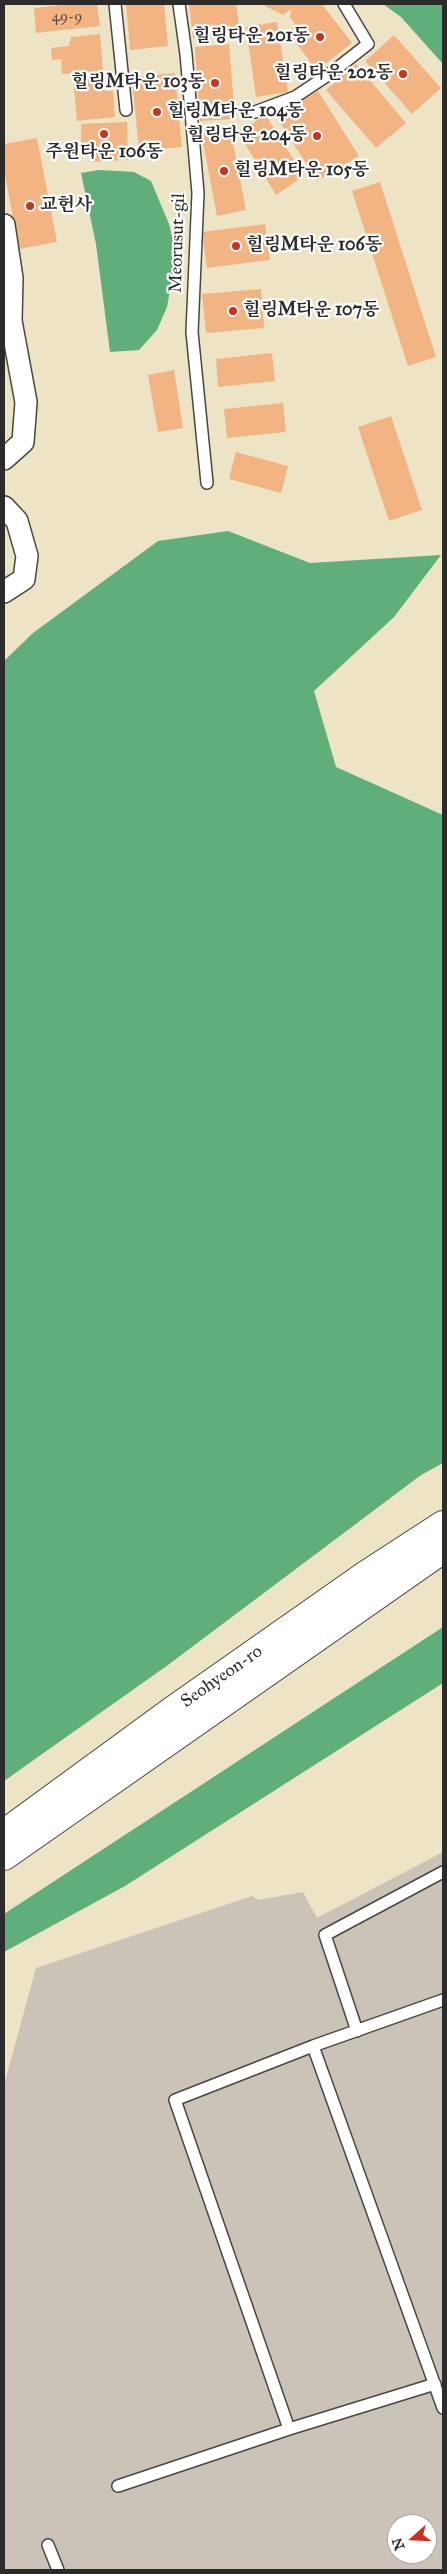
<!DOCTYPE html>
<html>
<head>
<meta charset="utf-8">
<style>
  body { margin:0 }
  #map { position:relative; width:447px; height:2574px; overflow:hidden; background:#ece4c5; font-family:"IM FELL Great Primer",serif }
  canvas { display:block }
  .frame { position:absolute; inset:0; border:5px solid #2b2b2b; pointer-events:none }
  .north { position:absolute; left:387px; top:2514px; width:50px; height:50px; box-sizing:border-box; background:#fff; border:1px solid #aaa; border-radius:50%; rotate:250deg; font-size:14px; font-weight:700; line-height:20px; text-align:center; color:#2b2b2b }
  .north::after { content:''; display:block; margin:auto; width:18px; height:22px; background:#c8321e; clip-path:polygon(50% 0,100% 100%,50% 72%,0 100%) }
</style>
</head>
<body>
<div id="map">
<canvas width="447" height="2574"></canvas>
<div class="frame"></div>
<div class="north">N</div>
</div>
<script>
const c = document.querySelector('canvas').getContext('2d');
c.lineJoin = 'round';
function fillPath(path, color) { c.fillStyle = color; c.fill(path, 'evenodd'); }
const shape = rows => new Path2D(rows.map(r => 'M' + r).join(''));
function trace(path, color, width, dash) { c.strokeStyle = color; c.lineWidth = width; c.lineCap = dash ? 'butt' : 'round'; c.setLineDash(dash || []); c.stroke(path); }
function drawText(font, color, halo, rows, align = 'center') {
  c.font = font + ' "IM FELL Great Primer","Noto Serif KR",serif'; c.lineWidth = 4.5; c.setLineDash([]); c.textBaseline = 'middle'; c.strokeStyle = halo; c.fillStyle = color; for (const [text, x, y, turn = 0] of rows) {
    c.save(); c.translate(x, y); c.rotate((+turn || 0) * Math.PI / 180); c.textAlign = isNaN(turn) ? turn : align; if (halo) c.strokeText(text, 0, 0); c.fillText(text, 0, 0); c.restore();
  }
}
const industrial = shape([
  [443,1852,443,2570,4,2570,4,2085,36,1968,252,1896,258,1900,303,1892,317,1918],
  [397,2524,427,2524,427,2554,397,2554]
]);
const forest = shape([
  [383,4,443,4,443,64,401,17],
  [99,170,134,172,151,181,169,224,176,254,167,307,157,330,139,350,110,352,96,244,81,173],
  [228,531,310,563,441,555,394,617,314,691,336,767,443,815,443,1463,421,1475,168,1665,4,1781,4,661,33,633,158,541],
  [443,1627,443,1683,125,1886,4,1952,4,1914]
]);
const building = shape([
  [72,4,97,4,100,26,36,33,34,8],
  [126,4,164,4,168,46,130,50],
  [189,4,236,4,240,31,193,38],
  [266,4,322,4,352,43,310,76,304,68,311,63,288,32,296,25,290,18,291,9,283,15,265,6],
  [277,22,288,92,256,97,246,27],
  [100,34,103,71,62,74,61,59,52,60,51,48,69,46,71,37],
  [394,35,441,88,412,114,365,61],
  [229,44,235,119,200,121,195,47],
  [356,64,406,123,376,148,326,90],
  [175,73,182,147,139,151,132,77],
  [103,76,105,91,113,91,115,117,77,121,73,79],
  [318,91,359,156,317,181,276,116],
  [265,114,304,176,276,195,239,134],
  [127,122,128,160,91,162,90,144,81,144,81,124],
  [230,127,246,210,217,216,201,132],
  [37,138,57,242,19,249,4,170,4,144],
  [380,182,436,357,408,366,352,191],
  [265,224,270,260,207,268,202,232],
  [261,289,264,328,206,333,202,294],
  [272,353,275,381,218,387,216,359],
  [174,370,183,428,158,432,148,375],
  [283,403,286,432,227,438,224,409],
  [391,416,422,510,389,521,358,427],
  [236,452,288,466,281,493,229,479]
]);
const lane = shape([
  [115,4,126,110],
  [179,4,186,54,198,193,192,332,207,483],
  [255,112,295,97,331,73,368,44,344,4],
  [443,2000,313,2046,443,2408],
  [357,2031,325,1935,443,1872],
  [289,2429,175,2100,313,2046],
  [118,2486,289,2429,435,2384],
  [48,2545,58,2570]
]);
const street = shape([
  [4,225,12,278,11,321,26,402,23,442,4,459],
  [4,507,17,521,27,556,24,579,4,592]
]);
const primary = shape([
  [4,1834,172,1711,366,1575,443,1525],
  [4,1856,443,1549]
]);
const markers = [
  [320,37,5,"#c8321e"],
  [403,74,5,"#c8321e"],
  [215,83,5,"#c8321e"],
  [157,112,5,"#c8321e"],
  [104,134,5,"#c8321e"],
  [317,136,5,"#c8321e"],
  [224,171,5,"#c8321e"],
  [30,206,5,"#c8321e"],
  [236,246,5,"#c8321e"],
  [233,311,5,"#c8321e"]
];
const numberNames = [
  ["49-9",67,17]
];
const poiNames = [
  ["힐링타운 201동",310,37,"right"],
  ["힐링타운 202동",393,74,"right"],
  ["힐링M타운 103동",205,83,"right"],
  ["힐링M타운 104동",167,112],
  ["힐링타운 204동",307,136,"right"],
  ["주원타운 106동",104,153,"center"],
  ["힐링M타운 105동",234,171],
  ["교헌사",40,206],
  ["힐링M타운 106동",246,246],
  ["힐링M타운 107동",243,311]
];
const streetNames = [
  ["Meorusut-gil",178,243,-88],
  ["Seohyeon-ro",222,1677,-35]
];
fillPath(industrial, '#cbc3b8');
fillPath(forest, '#60ae79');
fillPath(building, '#f2b483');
trace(lane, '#484742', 14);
trace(street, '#484742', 24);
trace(primary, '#484742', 30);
trace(lane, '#fff', 11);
trace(street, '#fff', 21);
trace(primary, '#fff', 28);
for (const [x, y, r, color] of markers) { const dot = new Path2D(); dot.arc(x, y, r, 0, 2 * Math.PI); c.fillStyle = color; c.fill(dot); trace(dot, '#fff', 2); }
drawText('15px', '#5d4d41', null, numberNames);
drawText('bold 18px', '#2b2b2b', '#fff', poiNames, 'left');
drawText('18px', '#2b2b2b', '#fff', streetNames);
</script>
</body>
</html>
